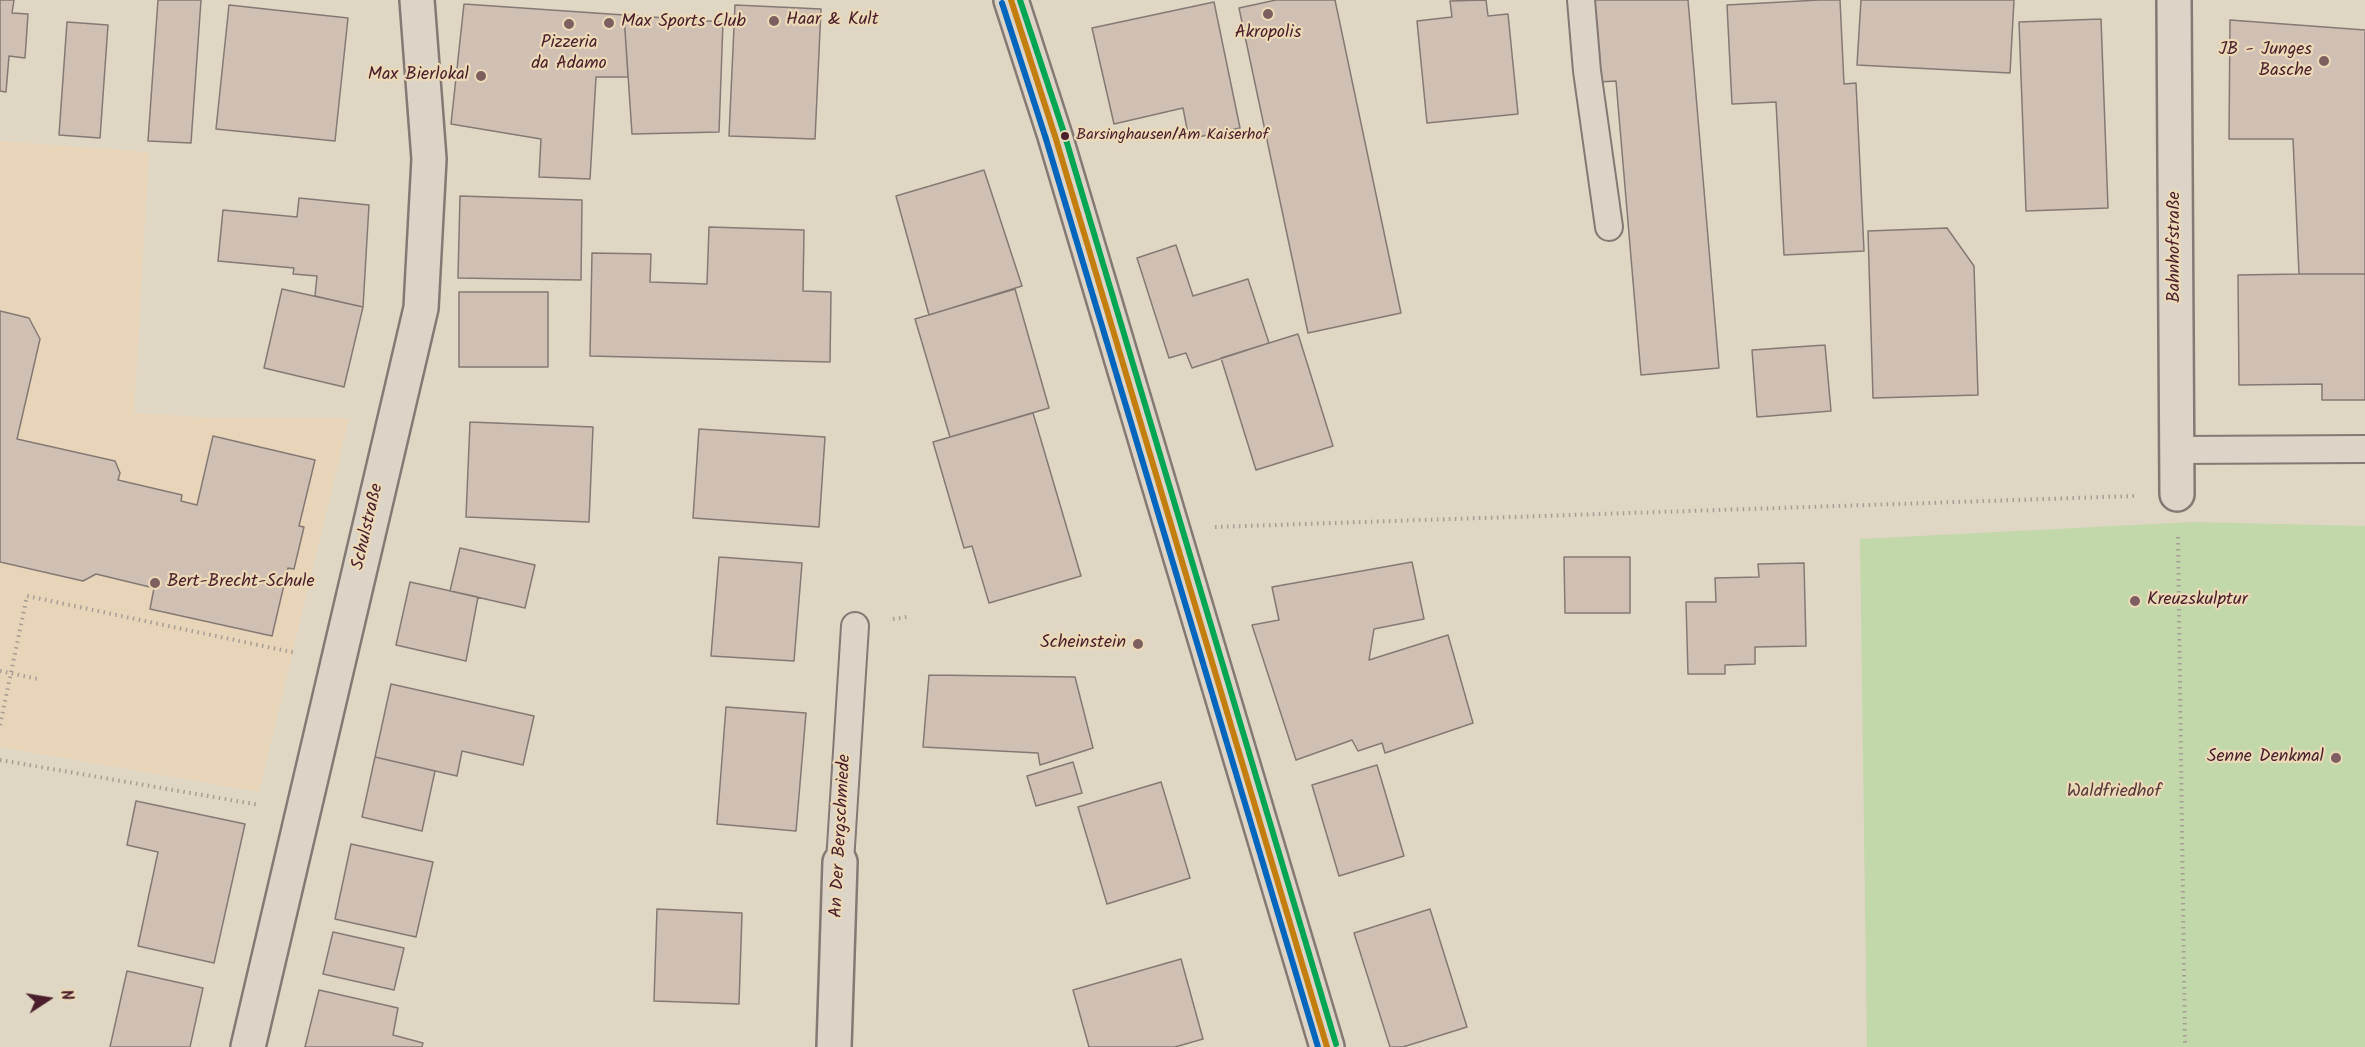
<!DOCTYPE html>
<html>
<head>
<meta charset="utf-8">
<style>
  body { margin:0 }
  #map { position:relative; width:2365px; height:1047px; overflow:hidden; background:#dfd6c3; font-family:Kalam,sans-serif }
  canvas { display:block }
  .north { position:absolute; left:18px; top:969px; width:60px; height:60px; -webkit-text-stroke:4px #ebd9b7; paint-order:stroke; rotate:78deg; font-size:16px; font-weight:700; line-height:24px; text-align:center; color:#4a1f2b }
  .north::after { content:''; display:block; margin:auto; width:21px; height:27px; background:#4a1f2b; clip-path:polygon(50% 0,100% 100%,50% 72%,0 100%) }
</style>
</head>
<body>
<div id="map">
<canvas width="2365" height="1047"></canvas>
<div class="north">N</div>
</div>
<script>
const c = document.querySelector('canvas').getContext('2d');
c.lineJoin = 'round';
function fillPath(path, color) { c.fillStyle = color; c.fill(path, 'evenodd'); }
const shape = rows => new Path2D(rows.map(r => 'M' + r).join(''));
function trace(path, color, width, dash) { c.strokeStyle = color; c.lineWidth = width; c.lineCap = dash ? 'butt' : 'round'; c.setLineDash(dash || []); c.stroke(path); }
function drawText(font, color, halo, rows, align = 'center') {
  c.font = font + ' Kalam,sans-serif'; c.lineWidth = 4.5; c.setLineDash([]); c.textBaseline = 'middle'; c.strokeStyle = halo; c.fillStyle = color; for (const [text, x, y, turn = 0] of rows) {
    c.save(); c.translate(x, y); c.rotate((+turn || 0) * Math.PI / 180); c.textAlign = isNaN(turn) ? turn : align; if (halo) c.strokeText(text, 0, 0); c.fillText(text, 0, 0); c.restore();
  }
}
const built = shape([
  [0,141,149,152,134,413,218,418,349,418,259,792,0,747]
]);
const green = shape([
  [2193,522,2365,526,2365,1047,1867,1047,1860,539]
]);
const building = shape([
  [0,0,14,0,12,13,28,14,25,58,9,56,6,92,0,91,0,0],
  [158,0,201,0,191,143,148,141,158,0],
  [1276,0,1335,0,1401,313,1308,333,1239,8,1276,0],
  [1486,0,1488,16,1508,14,1518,114,1427,123,1417,21,1452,17,1450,1,1486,0],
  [1590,0,1688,0,1719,368,1641,375,1616,81,1598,82,1590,0],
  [1819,0,1840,0,1844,84,1856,83,1864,251,1784,255,1776,102,1732,104,1727,5,1819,0],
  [1861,0,2014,0,2010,73,1857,65,1861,0],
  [1214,2,1240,128,1189,139,1183,108,1114,124,1092,28,1214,2],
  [464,4,624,15,628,77,596,77,590,179,539,177,541,139,451,124,464,4],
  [229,5,348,18,335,141,216,129,229,5],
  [735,5,821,9,815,139,729,136,735,5],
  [624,15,723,22,719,132,632,134,624,15],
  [2101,19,2108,208,2026,211,2019,22,2101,19],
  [2230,20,2365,30,2365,274,2299,274,2293,139,2229,139,2230,20],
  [67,22,108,25,100,138,59,135,67,22],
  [984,170,1022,286,929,315,896,196,984,170],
  [460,196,582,200,581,280,458,278,460,196],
  [299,198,369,205,363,307,315,296,317,276,293,274,294,268,218,261,223,210,297,217,299,198],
  [709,227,804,230,803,291,831,292,830,362,590,356,592,253,651,254,650,282,707,284,709,227],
  [1947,228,1974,266,1978,395,1873,398,1868,231,1947,228],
  [1176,245,1193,296,1248,279,1269,343,1192,368,1186,353,1169,358,1137,258,1176,245],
  [2299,274,2365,274,2365,400,2322,400,2322,384,2239,385,2238,275,2299,274],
  [282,289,363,307,344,387,264,368,282,289],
  [1015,289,1049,408,950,437,915,319,1015,289],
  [459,292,548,292,548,367,459,367,459,292],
  [0,311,29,318,40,339,17,439,115,461,120,473,118,480,182,495,181,501,197,505,213,436,315,460,299,526,304,527,294,569,288,568,272,636,150,609,154,588,96,574,83,581,0,562,0,311],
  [1298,334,1333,446,1256,470,1221,358,1298,334],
  [1825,345,1831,411,1757,417,1752,350,1825,345],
  [1033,413,1081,576,989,603,972,546,964,548,933,442,1033,413],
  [470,422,593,427,589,522,466,517,470,422],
  [699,429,825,437,819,527,693,518,699,429],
  [460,548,535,565,525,608,450,591,460,548],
  [719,557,802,563,794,661,711,656,719,557],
  [1564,557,1630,557,1630,613,1565,613,1564,557],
  [1412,562,1424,619,1374,629,1369,660,1448,635,1473,723,1385,753,1382,743,1358,751,1352,740,1296,760,1252,625,1279,620,1272,587,1412,562],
  [1804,563,1806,646,1755,647,1755,664,1725,665,1725,674,1688,674,1686,602,1716,602,1715,578,1759,577,1758,564,1804,563],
  [410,582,478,597,466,661,396,645,410,582],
  [929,675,1075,677,1093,748,1040,765,1038,753,923,747,929,675],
  [391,684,534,716,523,765,462,751,457,776,375,757,391,684],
  [726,707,806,713,796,831,717,824,726,707],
  [375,757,435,771,422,831,362,817,375,757],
  [1073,762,1082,793,1036,806,1027,776,1073,762],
  [1377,765,1404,856,1339,876,1312,785,1377,765],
  [1161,782,1190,878,1107,904,1078,807,1161,782],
  [136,801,245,824,214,963,138,946,158,852,127,845,136,801],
  [351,844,433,862,416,937,335,919,351,844],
  [657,909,742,913,739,1004,654,1001,657,909],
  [1430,909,1467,1027,1403,1047,1390,1047,1354,933,1430,909],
  [333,932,404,948,394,990,323,974,333,932],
  [1181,959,1203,1039,1175,1047,1089,1047,1073,990,1181,959],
  [127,971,203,988,190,1047,110,1047,127,971],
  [319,990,398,1008,393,1035,423,1043,422,1047,305,1047,319,990]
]);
const path = shape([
  [1215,527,2134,496],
  [2178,537,2185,1047],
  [893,619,907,617],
  [0,671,38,679],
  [0,725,27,596,296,653],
  [0,760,260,805]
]);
const lane = shape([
  [1581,0,1587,71,1609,227],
  [2177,450,2365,449],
  [840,862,855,626]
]);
const street = shape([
  [1011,0,1055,136,1327,1047],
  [2174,0,2177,494],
  [248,1047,421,308,429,159,417,0],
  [834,1047,840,862]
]);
const bus1 = shape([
  [1011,0,1055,136,1327,1047]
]);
const bus2 = shape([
  [1002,3,1046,139,1318,1047]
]);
const bus3 = shape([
  [1020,0,1064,133,1336,1044]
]);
const markers = [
  [1268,14,6,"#7e5f60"],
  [774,21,6,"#7e5f60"],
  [609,23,6,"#7e5f60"],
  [569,24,6,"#7e5f60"],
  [2324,61,6,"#7e5f60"],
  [481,76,6,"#7e5f60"],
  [1065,136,5,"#4a1f2b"],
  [155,583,6,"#7e5f60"],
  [2135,601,6,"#7e5f60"],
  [1138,644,6,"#7e5f60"],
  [2336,758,6,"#7e5f60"]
];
const busNames = [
  ["Barsinghausen/Am Kaiserhof",1076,136]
];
const poiNames = [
  ["Haar & Kult",786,21],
  ["Max Sports Club",621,23],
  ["Akropolis",1268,34,"center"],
  ["Pizzeria",569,44,"center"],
  ["da Adamo",569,65,"center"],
  ["JB - Junges",2312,51,"right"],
  ["Basche",2312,72,"right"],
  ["Max Bierlokal",469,76,"right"],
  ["Bert-Brecht-Schule",167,583],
  ["Kreuzskulptur",2147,601],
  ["Scheinstein",1126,644,"right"],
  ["Senne Denkmal",2324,758,"right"]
];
const streetNames = [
  ["Bahnhofstraße",2176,247,-90],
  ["Schulstraße",369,527,-77],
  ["An Der Bergschmiede",842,836,-87]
];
const parkNames = [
  ["Waldfriedhof",2114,793]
];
fillPath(built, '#e7d4b9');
fillPath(green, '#c2d8ab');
fillPath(building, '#d0c0b4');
trace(building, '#857973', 1.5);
trace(lane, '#857973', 30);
trace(street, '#857973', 38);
trace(path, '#a79d95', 4, [1.5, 4.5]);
trace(lane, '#dbd4c7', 26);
trace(street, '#dbd4c7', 33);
trace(bus1, '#c37e0d', 6);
trace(bus2, '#0065bd', 6);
trace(bus3, '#00a651', 6);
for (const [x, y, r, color] of markers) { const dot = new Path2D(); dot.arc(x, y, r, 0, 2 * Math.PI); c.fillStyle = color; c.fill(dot); trace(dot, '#ebd9b7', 2); }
drawText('16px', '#4a1f2b', '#ebd9b7', busNames, 'left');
drawText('18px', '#4a1f2b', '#ebd9b7', poiNames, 'left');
drawText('18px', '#4a1f2b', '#ebd9b7', streetNames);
drawText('18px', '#593b3b', '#ebd9b7', parkNames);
</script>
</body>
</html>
